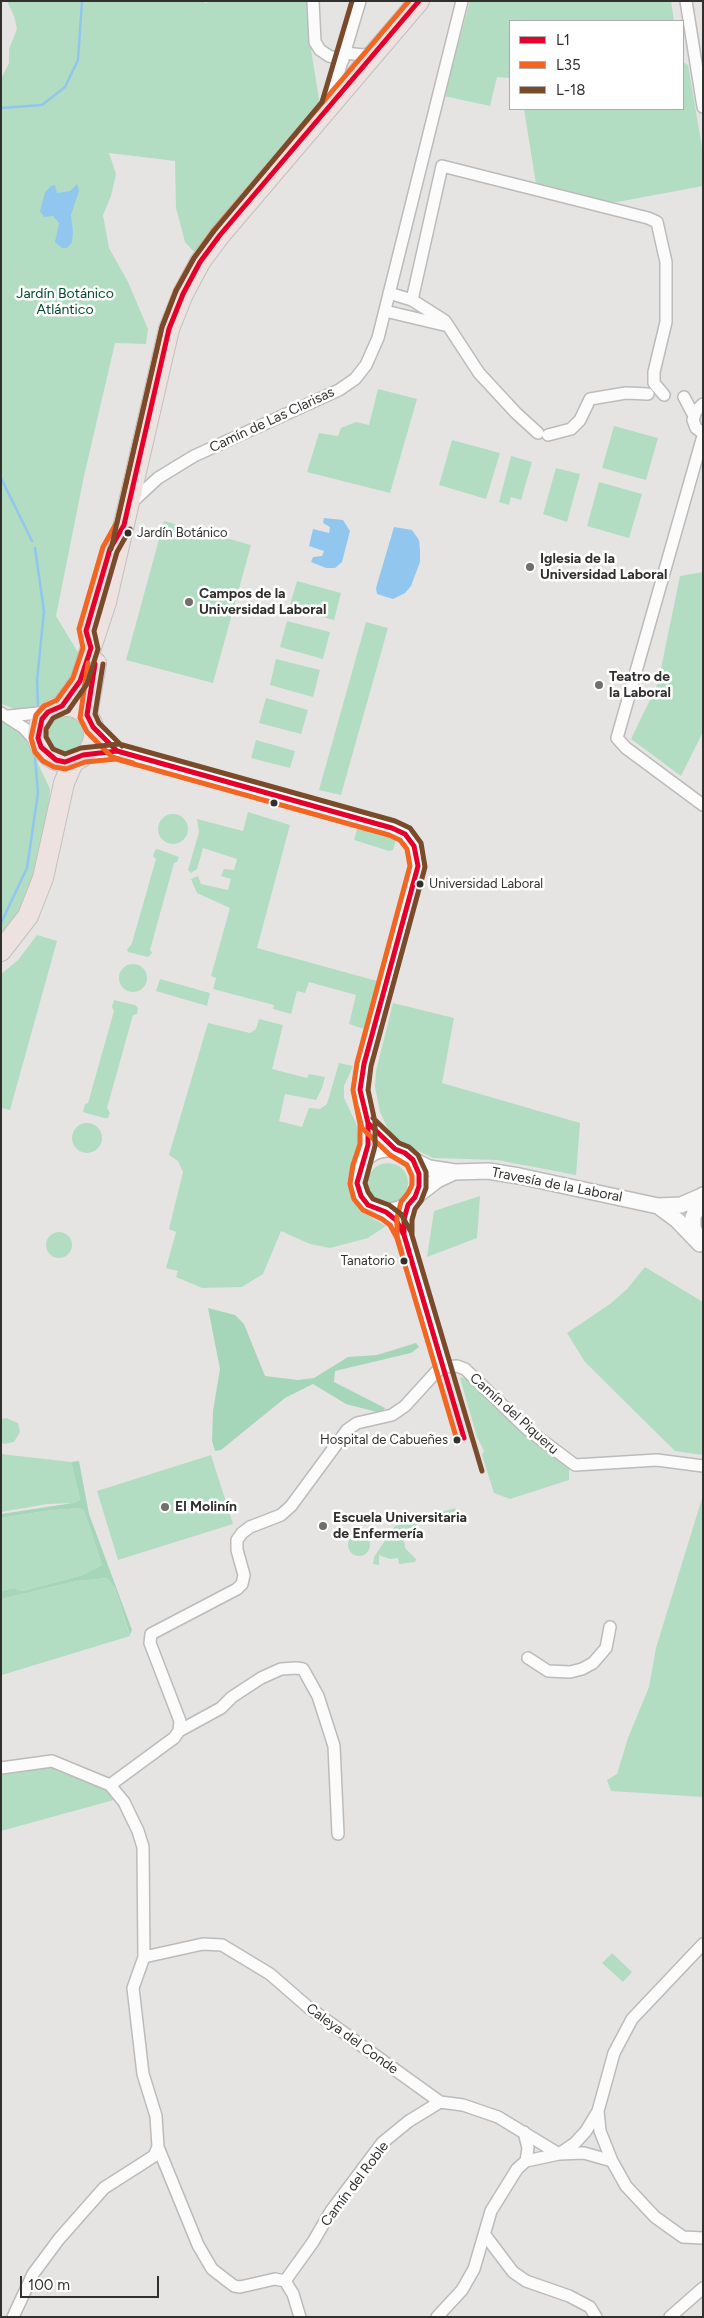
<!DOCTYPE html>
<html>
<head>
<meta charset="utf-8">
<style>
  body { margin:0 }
  #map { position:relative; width:704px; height:2318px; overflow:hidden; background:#e6e4e2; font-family:Figtree,sans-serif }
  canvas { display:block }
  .frame { position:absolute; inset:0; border:2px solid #31302f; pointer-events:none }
  .legend { position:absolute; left:509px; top:20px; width:175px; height:90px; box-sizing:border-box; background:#fff; border:1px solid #adacac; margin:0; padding:6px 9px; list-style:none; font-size:15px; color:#31302f }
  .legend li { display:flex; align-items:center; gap:10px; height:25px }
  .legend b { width:25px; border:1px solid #adacac }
  .scale { position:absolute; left:20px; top:2276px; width:139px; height:22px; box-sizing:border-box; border:2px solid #31302f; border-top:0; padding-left:6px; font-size:15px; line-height:18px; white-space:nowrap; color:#31302f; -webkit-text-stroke:4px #fff; paint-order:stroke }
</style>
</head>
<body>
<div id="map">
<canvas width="704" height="2318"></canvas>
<div class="frame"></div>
<ul class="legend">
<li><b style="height:6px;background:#e4002b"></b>L1</li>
<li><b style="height:6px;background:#f26522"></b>L35</li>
<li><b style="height:6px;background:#7a4b2a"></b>L-18</li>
</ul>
<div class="scale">100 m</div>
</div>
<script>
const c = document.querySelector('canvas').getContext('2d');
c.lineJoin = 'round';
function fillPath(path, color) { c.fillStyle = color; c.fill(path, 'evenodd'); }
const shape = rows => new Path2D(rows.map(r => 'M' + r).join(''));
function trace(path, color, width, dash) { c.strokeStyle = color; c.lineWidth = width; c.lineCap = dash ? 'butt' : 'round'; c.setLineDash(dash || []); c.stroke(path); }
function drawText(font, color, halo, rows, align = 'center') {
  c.font = font + ' Figtree,sans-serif'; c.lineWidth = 5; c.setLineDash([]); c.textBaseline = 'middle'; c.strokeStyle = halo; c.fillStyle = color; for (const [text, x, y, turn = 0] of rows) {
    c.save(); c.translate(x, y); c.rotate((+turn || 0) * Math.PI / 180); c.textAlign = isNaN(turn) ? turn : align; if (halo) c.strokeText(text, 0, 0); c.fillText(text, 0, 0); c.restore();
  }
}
const green = shape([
  [7,1,201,1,206,3,209,1,309,1,308,31,320,105,196,254,185,242,176,208,175,161,109,153,116,174,111,196,103,215,109,248,128,282,148,329,146,344,115,343,84,476,56,616,79,654,76,666,64,691,53,700,21,711,1,704,1,79,9,63,9,49,17,29,14,16],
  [470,1,671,1,674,21,510,21,510,78,497,77,490,106,444,96],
  [683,62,688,65,703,153,703,186,612,203,536,184,524,109,683,109],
  [378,389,417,399,390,493,307,472,319,433,338,436,341,428,356,422,369,425],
  [614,426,658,438,646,480,602,468],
  [452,440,500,453,486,499,439,485],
  [511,456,532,462,521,500,511,497,509,505,499,502],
  [556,468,580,474,567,522,543,514],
  [599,482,642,494,629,538,587,526],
  [164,521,251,545,213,683,126,660],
  [703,572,703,732,681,776,631,739,658,683,680,576],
  [297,581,341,593,334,620,289,608],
  [287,621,330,632,323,659,280,647],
  [366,622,388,628,341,795,319,790],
  [276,659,320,670,313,697,270,685],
  [266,698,308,710,301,734,259,723],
  '38 733a27 27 0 1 1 54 0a27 27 0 1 1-54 0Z',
  [1,721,15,728,27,740,50,789,48,819,41,859,24,904,1,940],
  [256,740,295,751,290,768,251,758],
  [248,812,290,825,257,948,377,981,364,1029,349,1024,356,995,309,982,305,993,297,991,291,1014,273,1009,274,1005,213,989,216,978,211,976,230,908,197,893,191,879,198,876,201,884,228,890,231,879,221,876,224,869,234,870,237,859,203,848,197,869,191,873,188,870,199,832,197,819,243,831],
  '158 829a15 15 0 1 1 30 0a15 15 0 1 1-30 0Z',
  [360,828,393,838,396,840,393,850,389,851,354,840,357,829],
  [157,849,179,857,177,862,174,863,150,950,152,953,148,957,128,952,127,950,132,943,156,859,153,856,155,850],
  [37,935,57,941,10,1110,1,1108,1,974,18,960],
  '119 978a14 14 0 1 1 28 0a14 14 0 1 1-28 0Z',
  [160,979,210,993,207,1006,156,991],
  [114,1000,135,1005,138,1008,137,1014,133,1015,107,1108,110,1113,108,1118,104,1118,83,1112,85,1104,88,1103,114,1011,112,1007],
  [393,1003,454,1018,442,1083,580,1123,576,1175,497,1160,433,1158,404,1144,394,1137,387,1127,380,1112,375,1087,376,1071],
  [259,1019,283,1025,272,1069,307,1078,309,1074,325,1077,322,1088,316,1100,285,1094,279,1121,302,1127,309,1108,320,1109,327,1104,339,1063,353,1066,344,1086,344,1098,356,1123,360,1143,348,1177,351,1197,362,1212,386,1226,368,1238,330,1248,310,1244,281,1231,263,1274,242,1287,202,1288,176,1277,178,1271,166,1268,176,1232,169,1229,183,1172,178,1161,169,1155,208,1023,250,1033,256,1029],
  '72 1138a15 15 0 1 1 30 0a15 15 0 1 1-30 0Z',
  '368 1183a20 20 0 1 1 40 0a20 20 0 1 1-40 0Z',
  [480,1196,477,1238,427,1257,434,1211],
  '46 1245a13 13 0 1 1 26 0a13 13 0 1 1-26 0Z',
  [645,1267,703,1302,703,1455,675,1451,585,1362,567,1333,610,1304,627,1289],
  [465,1377,569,1468,569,1480,510,1499,494,1493,482,1455,484,1451,477,1437,460,1378],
  [6,1418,18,1423,20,1432,14,1442,5,1444,1,1443,1,1419],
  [1,1454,71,1462,80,1500,73,1503,47,1504,1,1512],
  [211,1455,233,1524,118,1560,97,1491],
  [703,1495,703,1797,611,1791,607,1780,617,1774,628,1738,649,1687,656,1648],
  [79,1508,84,1510,102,1565,83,1575,22,1591,14,1588,1,1591,1,1518,45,1511],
  [455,1508,457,1512,413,1526,407,1531,404,1539,405,1548,416,1559,415,1562,399,1564,398,1558,390,1559,379,1555,379,1565,373,1564,374,1557,395,1526],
  '348 1545a11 11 0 1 1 22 0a11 11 0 1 1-22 0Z',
  [107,1578,115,1588,130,1636,2,1675,1,1599,77,1581],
  [66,1765,121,1798,1,1831,1,1768],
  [612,1953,632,1972,623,1982,602,1963]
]);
const forest = shape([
  [208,1308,235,1315,244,1324,265,1376,298,1380,314,1378,348,1357,377,1355,416,1343,419,1347,411,1353,335,1371,334,1382,385,1408,381,1413,346,1404,313,1384,285,1398,221,1450,215,1451,212,1441,213,1411,220,1369],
  [79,1461,89,1514,132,1630,130,1635,115,1588,107,1578,77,1581,1,1599,1,1591,14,1588,22,1591,83,1575,102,1565,84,1510,79,1508,45,1511,1,1518,1,1514,73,1503,80,1500,71,1462]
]);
const water = shape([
  [77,184,79,191,71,215,73,232,72,242,67,248,62,248,55,242,59,223,53,216,44,217,40,211,45,192,51,186,55,185,57,193,70,191],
  [324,518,343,520,350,531,342,562,335,568,326,568,311,562,313,557,322,556,324,551,309,546,313,529,329,533,330,527,323,523],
  [394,527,412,530,419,540,420,550,420,562,411,586,405,593,393,599,377,594,376,588]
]);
const stream = shape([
  [1,108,42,105,65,87,78,60,82,1],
  [1,478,32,541],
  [35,548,44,611,37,681,38,706],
  [1,923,27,868,38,793,34,746]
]);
const street = shape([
  [313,1,315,42,320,50,329,56,343,60],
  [686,1,703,107],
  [345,53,363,55,375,53],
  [331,98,360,1],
  [389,293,412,300,445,321,479,373,516,413,538,433],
  [412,300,442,166,648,218,657,222,666,262,666,322,654,372,654,383,664,395],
  [385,311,444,325],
  [684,397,694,416],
  [703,404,696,411,693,420,696,428,703,433],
  [548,435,571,429,580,420,590,399,626,393,648,394],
  [703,436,617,738,626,748,703,805],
  [130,504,158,478,194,456,339,390,355,379,366,365,378,338,462,1],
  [1,713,24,728,41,747],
  [9,716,48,712],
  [386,1212,396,1220,404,1235,443,1367],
  [404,1234,404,1219,408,1205],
  [528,1658,548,1671,570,1672,582,1669,593,1663,606,1648,610,1627],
  [179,1731,221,1708,232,1697,261,1678,281,1669,296,1668,303,1669,318,1696,334,1746,338,1834],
  [1,1768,52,1761,110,1785],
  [110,1785,174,1738,179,1731,180,1721,150,1643,151,1634,237,1589,242,1584,244,1575,237,1550,237,1540,242,1533,250,1527,281,1515,291,1506,347,1430,357,1423,392,1415,405,1406,436,1372,443,1367,457,1366,465,1369,527,1429,575,1465,657,1460,703,1466],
  [144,1957,203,1944,222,1945,270,1974,308,2007,440,2102,463,2105,498,2117,559,2154],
  [598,2111,600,2131,612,2161,626,2186,655,2217,683,2237,703,2238],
  [524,2132,528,2148,526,2161],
  [158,2147,198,2245,212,2269,234,2286,240,2287,275,2279,285,2281],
  [559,2154,575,2143,586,2131,598,2111,614,2053,632,2019,703,1944],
  [485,2235,513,2272,526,2281,569,2296,590,2307,596,2317],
  [285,2281,313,2242,331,2211,382,2143,409,2121,440,2102],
  [285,2281,293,2294,300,2317],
  [13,2317,33,2274,59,2239,104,2188,154,2156,158,2147,156,2116,143,2074,133,1988,144,1957,143,1847,138,1831,124,1802,110,1785],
  [437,2317,462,2290,474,2269,491,2211,517,2169,526,2161,559,2154,584,2153,612,2161],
  [670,2317,703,2288]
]);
const secondary = shape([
  [93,727,117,751],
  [83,755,117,751,392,828,409,838,414,846,418,866,364,1064,360,1090,368,1123,368,1145,360,1167],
  [368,1123,395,1149],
  '357 1180a31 31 0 1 1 62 0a31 31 0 1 1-62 0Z',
  [413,1160,429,1168,455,1172,488,1171,519,1176,658,1206,681,1205,702,1196],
  [415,1197,437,1180,454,1172],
  [658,1206,677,1220,700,1244],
  [698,1240,693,1227,693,1217,703,1195]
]);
const highway = shape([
  [62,706,80,681,106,602,169,329,183,294,200,262,220,235,419,1],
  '38 734a28 28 0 1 1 56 0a28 28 0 1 1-56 0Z',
  [87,715,96,663],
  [1,951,28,916,43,878,64,783,74,760]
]);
const bus1 = shape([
  [419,1,220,235,200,262,183,294,169,329,124,525,110,549,86,631,91,648,80,681,62,706,48,712,42,719,38,738,41,747,56,760,65,762,83,755,117,751,392,828,405,834,414,846,418,866,364,1064,360,1090,368,1123,368,1145,357,1183,361,1196,368,1205,386,1212,396,1220,404,1235,464,1438],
  [95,664,87,715,93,727,117,751,135,756],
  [364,1106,368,1123,395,1149,405,1153,413,1160,419,1174,419,1186,415,1197,408,1205,404,1219,404,1235,409,1251]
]);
const bus2 = shape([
  [409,1,214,230,194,258,176,290,162,327,117,522,103,547,79,629,83,648,73,678,57,700,44,706,36,715,31,738,35,752,43,761,54,767,66,769,85,762,116,759,389,835,400,840,407,849,410,866,357,1063,353,1090,360,1124,360,1144,353,1165,350,1184,354,1199,363,1210,382,1219,390,1225,397,1238,457,1440],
  [88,663,80,718,87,732,112,757,133,763],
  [357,1108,362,1128,390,1155,407,1165,412,1176,412,1185,408,1193,401,1202,397,1218,397,1236,402,1253]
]);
const bus3 = shape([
  [130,529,117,552,94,631,98,649,87,684,68,711,53,718,46,729,46,737,53,749,65,754,81,748,119,744,395,821,410,828,421,843,425,867,371,1066,368,1090,375,1122,375,1146,365,1183,368,1192,373,1199,389,1205,401,1214,411,1232,482,1471],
  [111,549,162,327,176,291,194,258,214,231,322,102,352,1],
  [103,664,95,714,99,723,122,746],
  [373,1118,399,1143,409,1147,418,1155,426,1172,426,1188,421,1201,415,1209,412,1220,412,1235]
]);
const markers = [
  [128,533,4.5,"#31302f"],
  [530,567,5,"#706f6e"],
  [189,602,5,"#706f6e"],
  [599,685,5,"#706f6e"],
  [274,803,4.5,"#31302f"],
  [420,884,4.5,"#31302f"],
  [404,1261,4.5,"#31302f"],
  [457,1440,4.5,"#31302f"],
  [165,1507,5,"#706f6e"],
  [323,1526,5,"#706f6e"]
];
const busNames = [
  ["Jardín Botánico",137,533],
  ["Universidad Laboral",429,884],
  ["Tanatorio",395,1261,"right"],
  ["Hospital de Cabueñes",448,1440,"right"]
];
const parkNames = [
  ["Jardín Botánico",65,294],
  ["Atlántico",65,310]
];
const streetNames = [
  ["Camín de Las Clarisas",272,420,-25],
  ["Travesía de la Laboral",557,1185,11],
  ["Camín del Piqueru",514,1414,42],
  ["Caleya del Conde",352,2039,36],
  ["Camín del Roble",355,2184,-53]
];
const poiNames = [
  ["Iglesia de la",540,559],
  ["Universidad Laboral",540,575],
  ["Campos de la",199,594],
  ["Universidad Laboral",199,610],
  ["Teatro de",609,677],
  ["la Laboral",609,693],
  ["El Molinín",175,1507],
  ["Escuela Universitaria",333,1518],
  ["de Enfermería",333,1534]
];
fillPath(green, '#b2ddc2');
fillPath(forest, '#a6d6b9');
fillPath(water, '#91c7ef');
trace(stream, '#91c7ef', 2.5);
trace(street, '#bcbbba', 14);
trace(secondary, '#bcbbba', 18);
trace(highway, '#c1c0bf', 22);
trace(street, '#fbfbfb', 11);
trace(secondary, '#fbfbfb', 15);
trace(highway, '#ede2df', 20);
trace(bus1, '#e4002b', 5);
trace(bus2, '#f26522', 5);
trace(bus3, '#7a4b2a', 5);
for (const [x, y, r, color] of markers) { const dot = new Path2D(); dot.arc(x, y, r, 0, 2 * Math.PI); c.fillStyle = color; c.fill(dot); trace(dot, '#fff', 2); }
drawText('13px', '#31302f', '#fff', busNames, 'left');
drawText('14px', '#004a29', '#fff', parkNames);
drawText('14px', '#31302f', '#fff', streetNames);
drawText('bold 14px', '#31302f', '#fff', poiNames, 'left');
</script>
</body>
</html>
